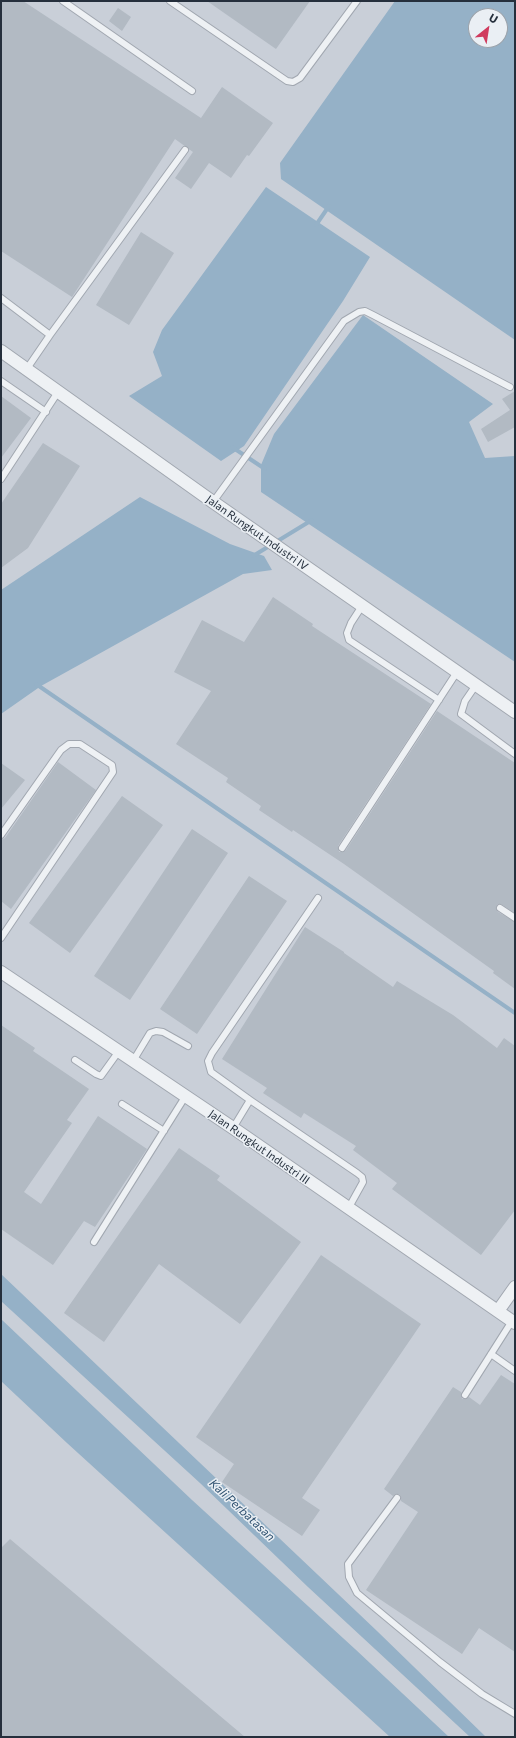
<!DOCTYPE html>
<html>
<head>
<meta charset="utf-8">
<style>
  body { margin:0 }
  #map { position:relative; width:516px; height:1738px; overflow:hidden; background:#dbe0e6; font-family:Commissioner,sans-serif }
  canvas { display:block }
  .frame { position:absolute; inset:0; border:2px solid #252f3c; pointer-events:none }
  .north { position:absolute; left:468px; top:8px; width:40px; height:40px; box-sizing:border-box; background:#eaeff4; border:1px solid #9ba2aa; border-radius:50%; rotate:30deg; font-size:11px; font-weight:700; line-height:16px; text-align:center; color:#252f3c }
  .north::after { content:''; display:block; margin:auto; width:14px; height:18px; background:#d03b5e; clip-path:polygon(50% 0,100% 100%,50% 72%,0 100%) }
</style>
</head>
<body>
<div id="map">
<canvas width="516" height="1738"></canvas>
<div class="frame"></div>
<div class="north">U</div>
</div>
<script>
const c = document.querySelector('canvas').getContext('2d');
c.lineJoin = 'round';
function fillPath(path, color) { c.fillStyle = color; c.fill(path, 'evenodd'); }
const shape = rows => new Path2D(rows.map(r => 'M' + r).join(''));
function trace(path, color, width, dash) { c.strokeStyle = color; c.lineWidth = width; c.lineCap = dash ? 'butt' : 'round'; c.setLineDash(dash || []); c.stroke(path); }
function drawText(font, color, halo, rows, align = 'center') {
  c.font = font + ' Commissioner,sans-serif'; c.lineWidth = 3; c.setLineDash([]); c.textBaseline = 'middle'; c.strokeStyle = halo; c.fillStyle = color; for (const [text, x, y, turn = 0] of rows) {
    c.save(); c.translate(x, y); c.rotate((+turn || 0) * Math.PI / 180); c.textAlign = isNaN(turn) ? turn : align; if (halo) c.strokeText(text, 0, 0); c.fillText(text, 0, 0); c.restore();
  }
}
const built = shape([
  [1,1,515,1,515,1737,1,1737],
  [476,16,500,16,500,40,476,40]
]);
const water = shape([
  [395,1,515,1,515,340,281,179,280,163],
  [476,16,500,16,500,40,476,40],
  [266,187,370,257,343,301,244,446,221,461,129,396,162,376,153,352,162,330],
  [363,315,493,404,469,422,485,458,515,456,515,662,261,492,261,465,274,434],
  [140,497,230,544,264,556,272,570,243,574,41,686,1,714,1,590],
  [1,1274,377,1631,486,1737,470,1737,308,1587,200,1483,1,1301],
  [1,1319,192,1500,355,1649,449,1737,390,1737,67,1443,1,1381]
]);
const stream = shape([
  [316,225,329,206],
  [232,447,265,469],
  [253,556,312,520],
  [36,684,515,1013]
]);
const building = shape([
  [1,1,23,1,201,118,222,87,273,123,249,156,247,155,231,178,209,163,191,189,175,178,193,152,175,139,72,297,1,251],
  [207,1,310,1,276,49],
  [118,8,131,17,122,31,109,21],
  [141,232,174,253,129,325,96,305],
  [515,391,515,427,488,442,481,429,510,410,502,399],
  [1,396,31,418,1,458],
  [43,443,80,466,28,548,1,568,1,504],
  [273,597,313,624,312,626,431,704,338,846,339,852,342,852,346,850,437,711,515,763,515,913,501,904,498,904,496,908,498,912,515,922,515,989,493,973,494,971,344,864,293,830,292,832,259,810,261,806,226,782,228,778,176,744,211,691,174,672,202,620,244,642],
  [58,762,96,790,11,909,1,901,1,840,5,838],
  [1,763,25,780,1,809],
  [122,796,163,825,70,953,29,923],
  [192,829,228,853,130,1000,94,976],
  [249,876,287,901,197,1034,160,1009],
  [305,927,344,952,344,953,393,987,397,981,453,1015,497,1048,504,1038,515,1046,515,1210,481,1255,392,1189,397,1183,353,1150,356,1146,304,1113,301,1118,263,1093,267,1088,222,1059],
  [1,1025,35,1048,33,1051,89,1089,67,1120,72,1123,24,1192,41,1204,98,1116,147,1149,95,1227,84,1221,53,1265,1,1229],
  [179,1148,220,1176,217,1180,301,1242,240,1324,159,1264,104,1342,64,1313],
  [321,1255,421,1324,302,1498,320,1510,302,1536,222,1482,234,1464,196,1437],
  [501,1375,515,1384,515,1652,479,1628,462,1654,366,1590,418,1512,401,1501,401,1497,399,1494,396,1494,393,1496,384,1489,453,1387,461,1392,462,1399,465,1399,469,1397,480,1405],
  [10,1539,245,1737,1,1737,1,1548]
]);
const service = shape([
  [63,1,192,91],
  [170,1,287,81,293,82,300,78,357,1],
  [1,298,50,335,26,370],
  [50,335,185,150],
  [1,381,46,412],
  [1,479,58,392],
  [213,502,344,321,359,312,365,311,373,315,510,387],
  [362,606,351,623,347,633,349,640,439,700],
  [476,685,465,701,461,714,515,754],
  [1,835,61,750,69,744,80,744,112,765,113,772,1,938],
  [342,848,457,672],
  [500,908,515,918],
  [75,1060,96,1074,101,1076,119,1051],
  [133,1061,150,1033,156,1031,163,1032,188,1046],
  [250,1100,211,1072,208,1061,212,1053,318,898],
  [122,1104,164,1131],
  [233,1128,250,1100,357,1173,362,1177,363,1182,348,1209],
  [94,1242,185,1097],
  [491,1354,515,1371],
  [465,1395,512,1321],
  [397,1498,348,1564,349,1577,357,1593,440,1662,482,1694,515,1714]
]);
const minor = shape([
  [1,351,213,502,515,712],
  [1,972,233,1128,515,1323],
  [498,1311,515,1287]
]);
const streetNames = [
  ["Jalan Rungkut Industri IV",257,533,35],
  ["Jalan Rungkut Industri III",259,1147,35]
];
const waterNames = [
  ["Kali Perbatasan",242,1510,43]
];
fillPath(built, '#c9cfd8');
fillPath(water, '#95b1c7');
trace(stream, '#95b1c7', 4);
fillPath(building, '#b2bac3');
trace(service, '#a1a7b0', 8);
trace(minor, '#a1a7b0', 14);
trace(service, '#eef1f4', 6);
trace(minor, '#eef1f4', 12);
drawText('11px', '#252f3c', '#eaeff4', streetNames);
drawText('italic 12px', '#2f5170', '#eaeff4', waterNames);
</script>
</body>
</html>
